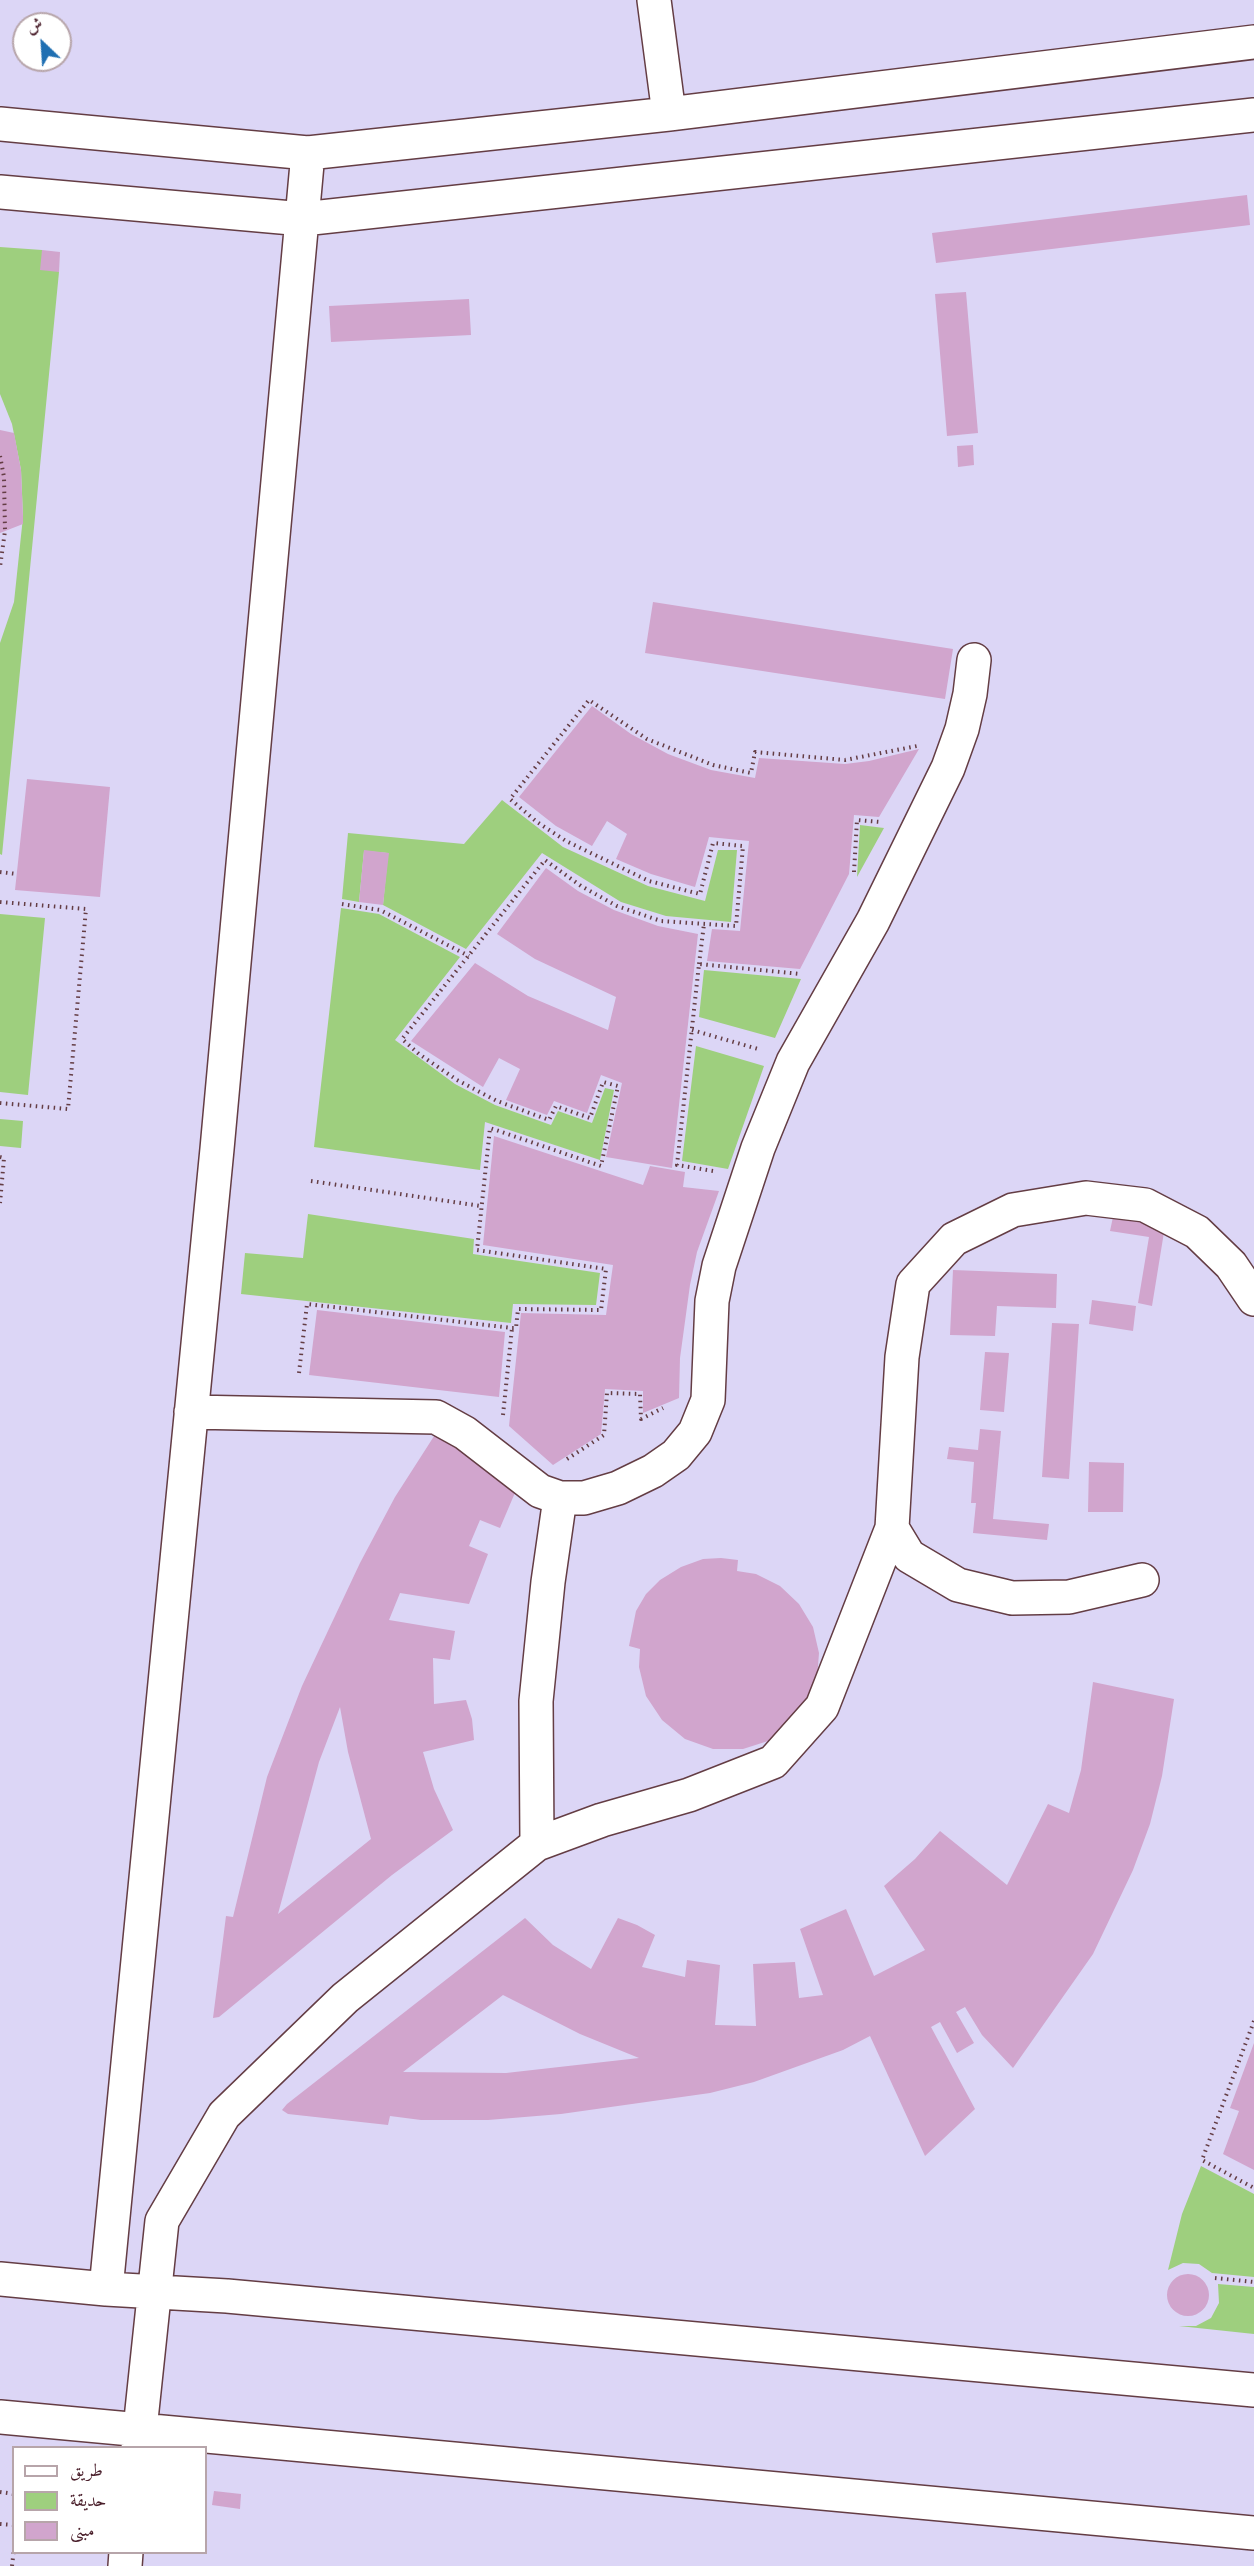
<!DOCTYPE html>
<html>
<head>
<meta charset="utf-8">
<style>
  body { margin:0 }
  #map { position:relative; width:1254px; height:2566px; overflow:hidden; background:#f7e7d3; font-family:"Sorts Mill Goudy",Amiri,serif }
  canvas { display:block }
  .legend { position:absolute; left:12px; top:2446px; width:195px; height:108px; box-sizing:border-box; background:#fff; border:2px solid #b7a5aa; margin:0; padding:8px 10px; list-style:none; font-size:18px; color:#4a1f2b }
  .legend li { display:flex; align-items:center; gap:12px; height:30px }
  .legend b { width:30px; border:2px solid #b7a5aa }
  .north { position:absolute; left:12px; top:12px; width:60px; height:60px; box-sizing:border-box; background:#fff; border:2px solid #b7a5aa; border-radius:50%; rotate:335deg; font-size:16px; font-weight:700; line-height:24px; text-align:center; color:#4a1f2b }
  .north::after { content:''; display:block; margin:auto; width:21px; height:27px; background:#1f6fb2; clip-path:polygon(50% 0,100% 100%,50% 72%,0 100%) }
</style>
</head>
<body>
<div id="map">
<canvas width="1254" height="2566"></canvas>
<ul class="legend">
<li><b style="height:8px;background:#fff"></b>طريق</li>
<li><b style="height:16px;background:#9ecf7e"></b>حديقة</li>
<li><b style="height:16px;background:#d1a5cd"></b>مبنى</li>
</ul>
<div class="north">ش</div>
</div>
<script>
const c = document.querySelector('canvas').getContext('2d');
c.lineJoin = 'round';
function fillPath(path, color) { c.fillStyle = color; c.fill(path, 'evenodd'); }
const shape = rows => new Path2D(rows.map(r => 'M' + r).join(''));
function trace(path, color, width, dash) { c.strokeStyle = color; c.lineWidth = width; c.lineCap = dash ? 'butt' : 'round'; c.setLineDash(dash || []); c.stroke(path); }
const built = shape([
  [0,0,1254,0,1254,2566,0,2566],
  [24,24,60,24,60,60,24,60],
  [14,2448,206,2448,206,2552,14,2552]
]);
const green = shape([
  [0,247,42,250,59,272,2,855,0,854,0,643,14,602,23,517,21,470,12,424,0,394],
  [502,800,563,847,648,886,705,901,718,850,737,850,731,922,666,916,621,902,542,853,466,949,383,905,388,853,364,851,359,902,342,899,348,833,464,844],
  [860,825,884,828,857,877],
  [341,908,379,914,460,957,395,1040,455,1084,495,1105,551,1125,558,1111,592,1123,605,1088,614,1090,600,1160,485,1122,480,1170,314,1147],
  [0,914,45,918,28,1095,0,1092],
  [704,970,801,979,775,1038,699,1017],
  [696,1046,764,1066,728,1169,682,1161],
  [0,1119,23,1121,21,1148,0,1146],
  [308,1214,474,1239,473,1254,600,1273,596,1305,513,1304,511,1323,241,1294,245,1253,303,1258],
  [1201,2166,1254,2194,1254,2277,1212,2273,1199,2264,1183,2263,1168,2270,1182,2214],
  [1218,2284,1254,2287,1254,2334,1179,2326,1196,2326,1211,2318,1219,2303]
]);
const building = shape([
  [1247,195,1250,225,936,263,932,233],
  [42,250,60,252,59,272,40,270],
  [966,292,978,433,947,436,935,294],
  [469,299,471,335,331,342,329,306],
  [0,430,14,433,21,470,23,517,23,524,0,533],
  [973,445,974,465,958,467,957,446],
  [653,602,953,649,945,699,645,653],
  [592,706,631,734,668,754,711,770,755,778,759,758,845,764,869,761,919,749,879,817,854,815,849,874,800,969,707,961,712,929,740,931,749,841,709,837,695,887,651,874,616,859,627,834,607,821,592,846,556,826,519,797],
  [27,779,110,787,100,897,15,890],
  [364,850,389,853,383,905,359,902],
  [546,868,578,891,614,910,658,926,698,934,672,1168,606,1157,622,1083,601,1075,587,1113,554,1101,547,1115,506,1100,520,1069,499,1058,483,1087,411,1041,475,963,528,996,608,1030,616,997,535,959,497,934],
  [494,1136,643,1185,650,1166,685,1172,683,1187,719,1191,697,1252,690,1285,680,1358,679,1398,643,1413,643,1391,605,1389,601,1434,553,1465,509,1426,521,1313,606,1315,613,1265,483,1245],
  [1113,1217,1165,1226,1152,1306,1138,1303,1149,1237,1110,1231],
  [953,1270,1057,1274,1056,1308,997,1306,995,1336,950,1335],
  [1092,1300,1136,1306,1133,1331,1089,1324],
  [317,1310,505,1332,499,1397,309,1375],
  [1052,1323,1079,1324,1069,1479,1042,1477],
  [985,1352,1009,1353,1004,1412,980,1410],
  [980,1429,1001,1431,993,1519,1049,1524,1047,1540,973,1533,976,1503,971,1503,974,1462,947,1459,949,1447,978,1450],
  [438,1430,517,1488,500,1528,480,1520,469,1546,488,1554,469,1604,400,1593,389,1620,455,1631,450,1660,433,1658,434,1704,466,1700,472,1719,474,1740,423,1752,434,1789,453,1830,392,1875,219,2017,213,2018,226,1916,233,1917,267,1777,302,1686,360,1563,395,1497],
  [340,1707,348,1752,371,1839,278,1914,319,1762],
  [1089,1462,1124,1463,1123,1512,1088,1512],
  [721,1558,738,1560,737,1571,756,1574,780,1586,799,1604,813,1627,819,1653,817,1679,807,1705,791,1726,768,1741,743,1749,713,1749,685,1739,662,1720,646,1696,639,1667,640,1649,629,1646,636,1611,646,1594,660,1580,681,1567,703,1559],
  [1093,1682,1174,1699,1162,1776,1150,1824,1133,1870,1093,1954,1013,2068,982,2035,965,2007,956,2012,974,2043,957,2053,940,2022,931,2027,975,2109,925,2156,870,2036,843,2050,754,2082,710,2093,561,2114,488,2120,421,2120,390,2116,388,2125,288,2114,282,2110,287,2104,525,1918,553,1945,591,1969,618,1918,637,1925,655,1935,642,1967,685,1977,687,1960,720,1965,715,2025,756,2026,753,1964,795,1962,799,1998,823,1995,800,1929,846,1909,874,1976,925,1950,884,1886,915,1859,940,1831,1007,1885,1048,1804,1069,1813,1081,1770],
  [503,1995,580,2034,639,2058,506,2073,403,2072],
  [1254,2043,1254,2170,1223,2154,1239,2111,1230,2108],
  '1167 2295a21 21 0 1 1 42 0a21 21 0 1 1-42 0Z',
  [214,2491,241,2494,240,2509,212,2505]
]);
const path = shape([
  [0,456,4,477,5,531,0,567],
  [0,872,17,874],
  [854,872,857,820,881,822],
  [0,902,86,909,68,1109,0,1103],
  [342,904,380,910,469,956],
  [699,964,704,924],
  [692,1030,758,1049],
  [0,1157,4,1158,0,1203],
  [713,1171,677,1165,699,964,801,974],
  [311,1181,481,1206],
  [299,1373,307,1304,512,1328,516,1328,518,1309,601,1310,606,1269,477,1250,490,1128,601,1166,618,1086,603,1082,590,1118,556,1106,549,1120,497,1101,457,1080,419,1054,402,1039,545,860,581,886,617,906,661,921,736,926,743,846,713,843,700,894,649,881,566,841,537,822,510,799,589,700,647,739,713,765,751,773,755,752,845,760,917,746],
  [503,1415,512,1328],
  [567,1459,604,1435,607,1393,640,1394,641,1419,663,1408],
  [1254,2021,1202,2160,1254,2188],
  [1215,2278,1254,2282],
  [0,2492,14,2494],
  [0,2524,14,2525],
  [12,2566,14,2549]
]);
const minor = shape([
  [654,0,669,114],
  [0,124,308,153,669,114,1254,42],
  [0,192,303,219,1254,115],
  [191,1412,436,1417,465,1433,540,1491,560,1498,584,1498,618,1488,653,1471,676,1455,695,1432,708,1400,712,1301,719,1266,758,1148,793,1062,873,921,948,768,962,729,970,694,974,660],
  [1142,1580,1069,1597,1012,1598,958,1585,909,1556,892,1528,902,1357,913,1284,954,1239,1013,1210,1086,1198,1145,1205,1197,1232,1231,1265,1254,1299],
  [537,1844,536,1701,548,1582,560,1498],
  [0,2279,106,2289,227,2296,1254,2390],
  [106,2289,217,1149,308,153],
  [0,2417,1254,2533],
  [138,2448,162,2221,224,2115,345,1998,537,1844,602,1820,689,1795,773,1762,822,1707,892,1528],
  [125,2566,126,2552]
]);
fillPath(built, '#dcd6f6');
fillPath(green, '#9ecf7e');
fillPath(building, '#d1a5cd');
trace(minor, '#643d44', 36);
trace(path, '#643d44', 4, [1.5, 4.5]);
trace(minor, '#fff', 33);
</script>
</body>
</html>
